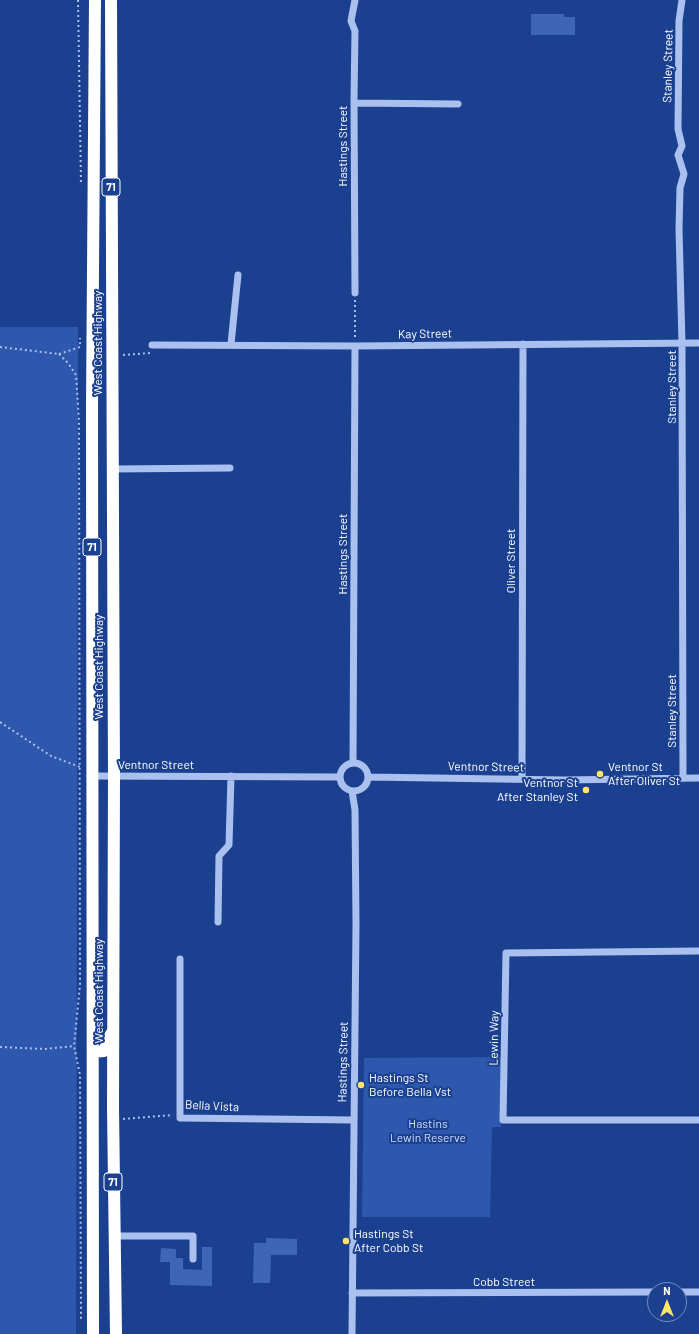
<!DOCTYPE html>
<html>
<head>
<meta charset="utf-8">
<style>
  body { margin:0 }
  #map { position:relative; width:699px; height:1334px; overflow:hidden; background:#1b4090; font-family:Barlow,sans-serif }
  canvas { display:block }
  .north { position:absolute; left:647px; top:1282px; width:40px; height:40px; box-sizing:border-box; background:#1b4090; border:1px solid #768cbc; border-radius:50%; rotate:0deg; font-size:11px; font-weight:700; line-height:16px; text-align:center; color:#fff }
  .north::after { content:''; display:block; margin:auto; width:14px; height:18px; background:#ffe667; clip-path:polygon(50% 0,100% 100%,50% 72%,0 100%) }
</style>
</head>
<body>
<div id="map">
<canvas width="699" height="1334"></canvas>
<div class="north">N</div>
</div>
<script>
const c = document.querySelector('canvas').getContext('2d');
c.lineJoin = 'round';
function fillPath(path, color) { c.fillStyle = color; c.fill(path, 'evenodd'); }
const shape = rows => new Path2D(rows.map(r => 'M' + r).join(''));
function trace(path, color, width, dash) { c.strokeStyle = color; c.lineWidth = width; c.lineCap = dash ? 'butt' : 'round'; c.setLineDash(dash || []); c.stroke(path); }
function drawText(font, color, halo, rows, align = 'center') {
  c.font = font + ' Barlow,sans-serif'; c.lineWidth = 4; c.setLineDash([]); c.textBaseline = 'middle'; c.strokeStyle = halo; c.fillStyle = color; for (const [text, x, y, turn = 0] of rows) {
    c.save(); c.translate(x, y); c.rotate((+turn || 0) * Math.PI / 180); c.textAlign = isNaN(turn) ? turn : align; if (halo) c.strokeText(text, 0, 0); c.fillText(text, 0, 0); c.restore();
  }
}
const green = shape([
  [0,327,78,327,76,1334,0,1334],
  [501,1057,501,1127,492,1127,490,1217,362,1217,364,1058]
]);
const building = shape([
  [531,14,564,14,564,17,575,17,575,35,531,35],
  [266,1238,297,1239,297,1255,271,1255,270,1283,253,1283,254,1243,266,1243],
  [202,1247,212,1247,212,1286,170,1285,170,1262,160,1262,161,1248,176,1249,176,1258,183,1258,183,1269,202,1270]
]);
const path = shape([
  [78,0,81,184],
  [355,300,355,338],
  [0,347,59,354],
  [59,354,68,363,76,375,79,421,80,985,74,1046,80,1075,81,1321],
  [59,354,80,347,80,338],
  [123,355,150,353],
  [0,722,51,756,80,767],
  [0,1047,45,1049,74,1046],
  [123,1119,173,1115]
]);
const minor = shape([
  [682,0,679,21,678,129,682,146,678,155,684,174,680,188,679,230,682,343,683,777],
  [354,103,458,104],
  [355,293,354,99,355,31,351,21,355,0],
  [231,344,238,275],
  [152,345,355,346,699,343],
  [112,469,230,468],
  [353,763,355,346],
  '340 777a14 14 0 1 1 28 0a14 14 0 1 1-28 0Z',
  [92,776,340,777],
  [368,777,565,780,699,778],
  [522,778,523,344],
  [218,922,219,856,229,845,231,776],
  [699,951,506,953,503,1120,699,1120],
  [180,959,180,1118,353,1120],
  [114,1236,193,1236,193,1259],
  [679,1292,699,1292],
  [352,1293,655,1292],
  [352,1334,356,924,355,810,352,791]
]);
const highway = shape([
  [111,0,114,776,113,1107,116,1334],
  [93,1052,104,1051,111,1034],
  [93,1334,92,406,95,0]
]);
const markers = [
  [600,774,4,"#ffe667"],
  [586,790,4,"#ffe667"],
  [361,1085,4,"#ffe667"],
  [346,1241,4,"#ffe667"]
];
const shields = [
  [111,187,18],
  [92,547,18],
  [113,1182,18]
];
const shieldNames = [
  ["71",111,187],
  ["71",92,547],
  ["71",113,1182]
];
const streetNames = [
  ["Stanley Street",668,66,-89],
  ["Hastings Street",343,146,-90],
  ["Kay Street",425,334,-1],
  ["West Coast Highway",98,343,-90],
  ["Stanley Street",672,387,-90],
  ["Hastings Street",343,554,-90],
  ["Oliver Street",511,561,-90],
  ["West Coast Highway",99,667,-90],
  ["Stanley Street",672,711,-90],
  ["Ventnor Street",156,765],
  ["Ventnor Street",486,767,1],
  ["West Coast Highway",99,991,-90],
  ["Lewin Way",494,1038,-89],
  ["Hastings Street",343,1062,-89],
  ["Bella Vista",212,1106,3],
  ["Cobb Street",504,1282]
];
const poiNames = [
  ["Ventnor St",608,767],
  ["After Oliver St",608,781],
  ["Ventnor St",578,783,"right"],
  ["After Stanley St",578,797,"right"],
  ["Hastings St",369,1078],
  ["Before Bella Vst",369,1092],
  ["Hastings St",354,1234],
  ["After Cobb St",354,1248]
];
const parkNames = [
  ["Hastins",428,1124],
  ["Lewin Reserve",428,1138]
];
fillPath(green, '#2e58ae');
fillPath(building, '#3f66b6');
trace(path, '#aac0ee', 2, [2, 3]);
trace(minor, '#aac0ee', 7);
trace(highway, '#fff', 12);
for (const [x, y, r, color] of markers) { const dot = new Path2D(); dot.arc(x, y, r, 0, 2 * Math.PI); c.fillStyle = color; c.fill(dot); trace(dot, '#1b4090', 1.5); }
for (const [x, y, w] of shields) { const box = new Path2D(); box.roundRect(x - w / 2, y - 9, w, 18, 3); c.fillStyle = '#1b4090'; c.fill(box); trace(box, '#fff', 1); }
drawText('bold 11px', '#fff', null, shieldNames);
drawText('12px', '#fff', '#1b4090', streetNames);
drawText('12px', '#fff', '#1b4090', poiNames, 'left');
drawText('12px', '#d0defa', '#1b4090', parkNames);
</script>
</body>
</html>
